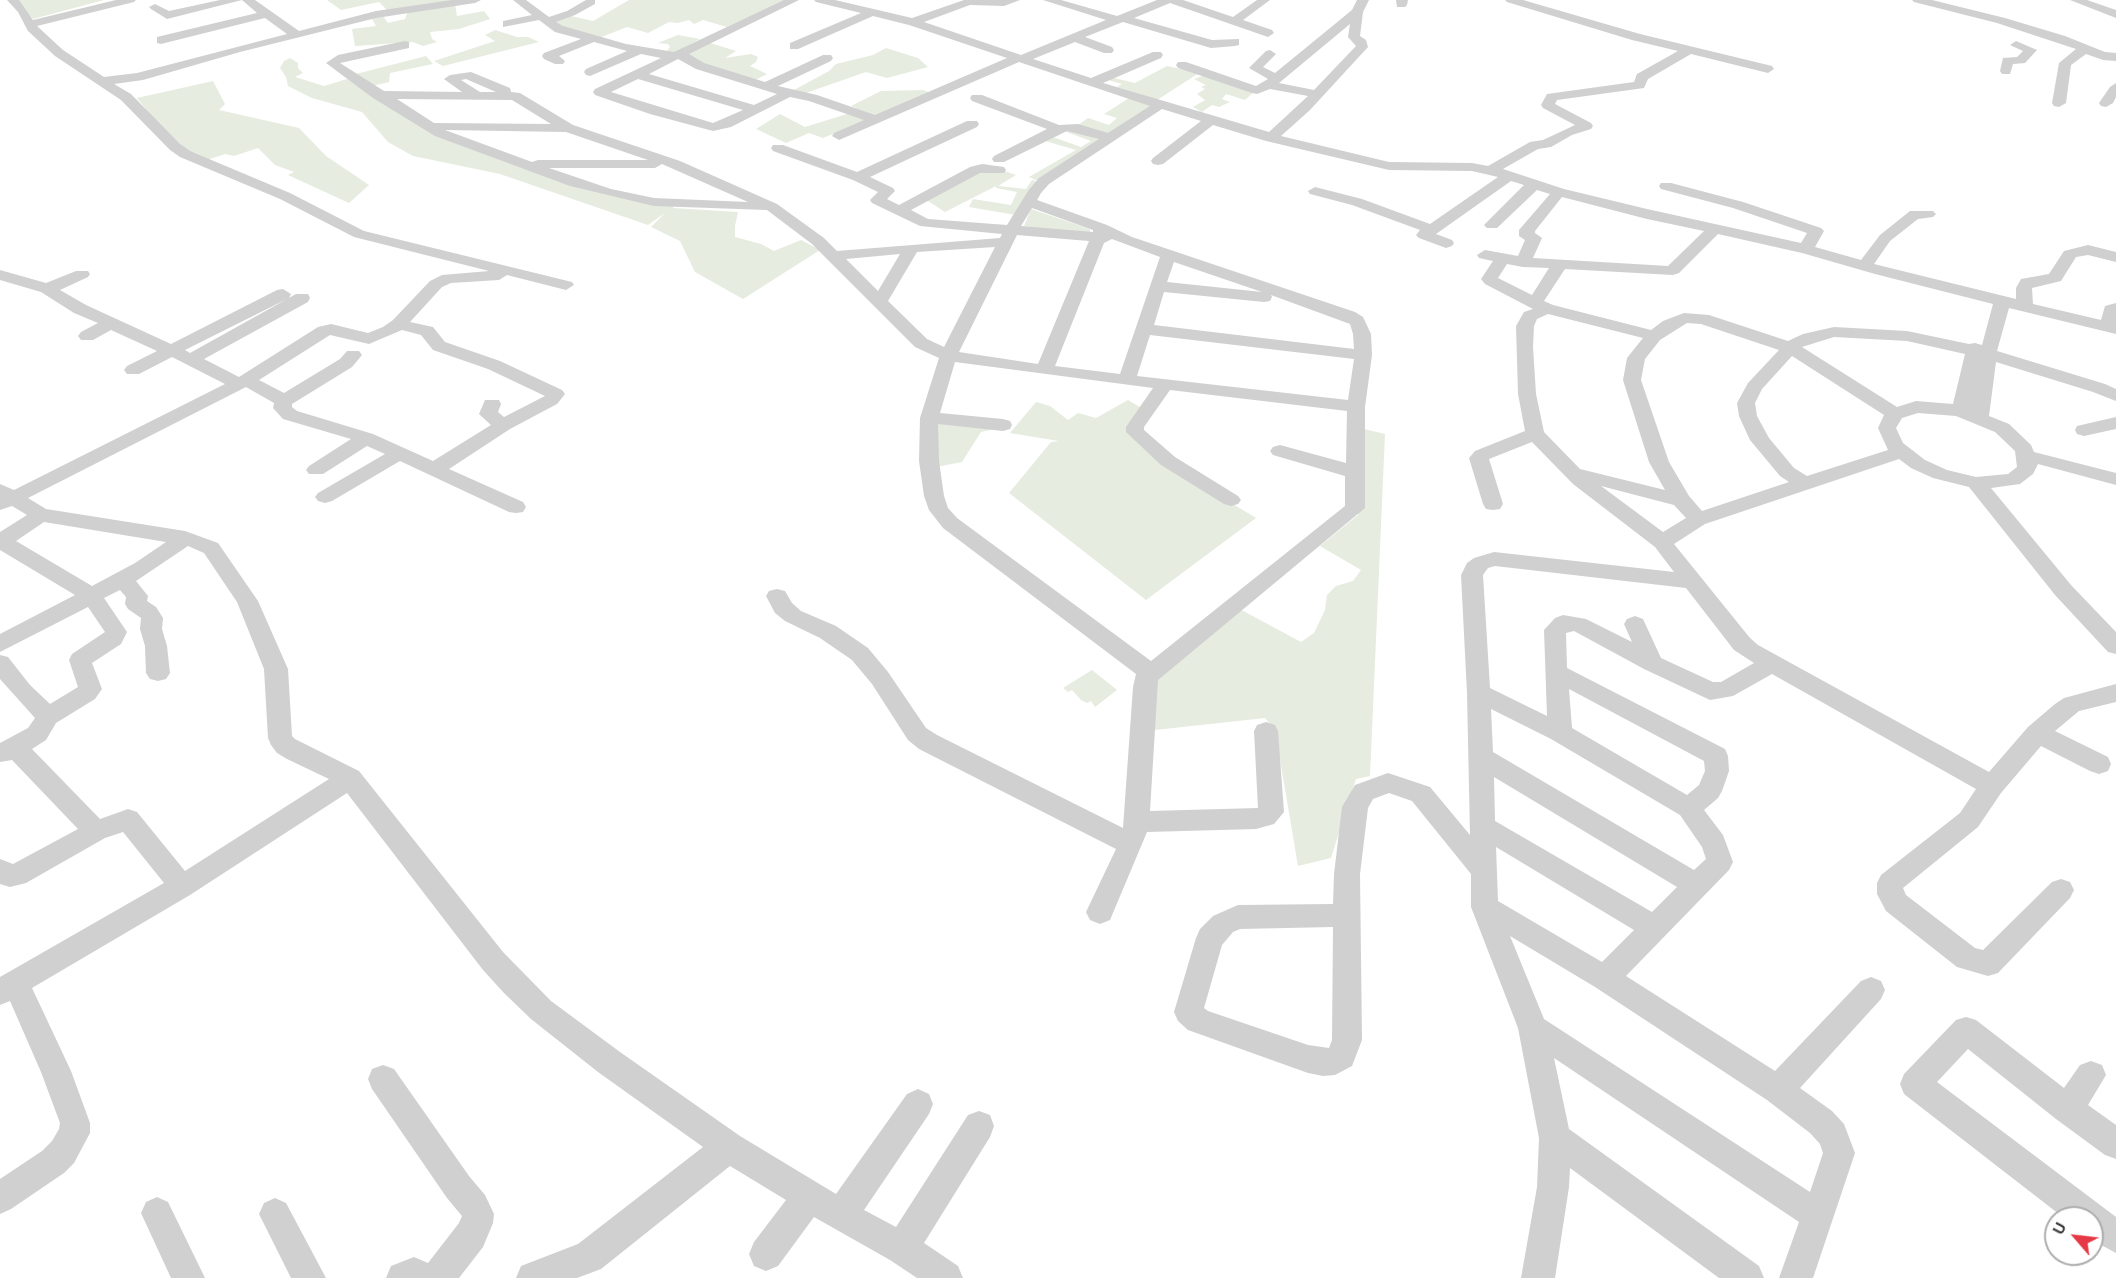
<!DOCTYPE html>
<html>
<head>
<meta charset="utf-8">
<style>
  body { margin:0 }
  #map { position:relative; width:2116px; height:1278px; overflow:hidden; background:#fff; font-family:"Space Grotesk",sans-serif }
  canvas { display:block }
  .north { position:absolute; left:2044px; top:1206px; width:60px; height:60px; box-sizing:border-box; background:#fff; border:2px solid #adadad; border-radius:50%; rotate:298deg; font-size:16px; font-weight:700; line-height:24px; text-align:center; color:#333 }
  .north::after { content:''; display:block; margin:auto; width:21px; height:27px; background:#e63946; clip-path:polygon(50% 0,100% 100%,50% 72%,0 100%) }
</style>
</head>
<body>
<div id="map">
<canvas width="2116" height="1278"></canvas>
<div class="north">U</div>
</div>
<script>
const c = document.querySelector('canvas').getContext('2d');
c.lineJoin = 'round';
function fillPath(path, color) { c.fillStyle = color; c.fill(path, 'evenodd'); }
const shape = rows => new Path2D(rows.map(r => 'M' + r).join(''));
const green = shape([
  [15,0,104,0,33,19],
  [327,0,458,0,387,10,379,2,341,10],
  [629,0,787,0,727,27,703,20,694,24,689,20,678,23,669,22,648,33,627,27,599,38,562,28,555,23,567,15,593,21],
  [455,4,457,16,484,11,490,19,459,29,430,32,432,39,437,42,423,46,413,42,355,46,352,29,376,26,371,17,382,15,388,23,405,19,408,11],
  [495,30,517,37,528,37,539,42,443,66,434,61,495,41,485,35],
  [678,35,700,39,674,53,666,52,670,47,668,44,658,43],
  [704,41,736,51,725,58,751,54,758,57,756,62,750,66,767,74,755,80,704,64,695,58,682,55],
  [886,48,918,58,928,67,887,78,866,72,803,94,794,90,829,71,836,64,873,55],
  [426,56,433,64,390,73,389,82,372,86,356,74],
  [290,58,298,63,298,68,303,73,295,77,324,86,347,79,454,139,549,174,674,205,673,208,738,212,735,226,735,237,761,244,774,251,801,240,820,250,743,299,695,272,680,241,651,227,665,213,648,225,500,174,413,156,388,142,362,112,312,98,288,86,286,77,280,68,284,61],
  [1167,66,1199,73,1157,100,1117,87,1122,84,1108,80,1110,77,1135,83],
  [1203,76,1254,92,1245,100,1226,94,1222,99,1230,102,1219,107,1212,105,1202,112,1193,107,1205,100,1197,94,1205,89,1201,87,1206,85,1194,79],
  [213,81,225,104,219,110,299,128,326,156,369,185,349,203,288,175,294,172,275,165,258,148,234,156,225,154,207,160,179,150,137,98],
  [923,90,931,93,823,138,809,133,786,143,756,129,780,114,805,127,847,114,856,108,851,106,881,91],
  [1134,95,1158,103,1108,135,1078,125,1088,118,1109,125,1117,118,1104,114],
  [1068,128,1105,139,1038,181,1029,177,1076,150,1042,140,1050,136,1081,147,1091,141,1061,130],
  [984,164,1016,175,998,186,1026,189,1032,180,1038,182,1016,215,969,207,973,199,1011,205,1017,192,996,188,996,186,945,212,925,199],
  [1031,209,1090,229,1090,236,1024,226],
  [1128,400,1143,409,1132,436,1162,461,1256,518,1146,600,1009,493,1051,442,1059,441,1010,433,1036,402,1050,406,1068,420,1078,413,1096,418],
  [932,421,994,429,981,432,962,462,936,467],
  [1360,428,1385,434,1370,776,1356,779,1331,858,1298,866,1275,730,1265,718,1155,730,1151,673,1234,606,1301,642,1314,633,1325,610,1327,595,1336,586,1353,581,1361,570,1320,546,1358,515],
  [1092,670,1117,690,1095,707,1091,701,1087,703,1081,700,1072,690,1068,692,1063,688]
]);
const minor = shape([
  [7,0,19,0,33,20,116,0,136,0,134,2,37,26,63,50,104,77,137,73,287,34,265,18,161,44,157,43,157,37,257,13,242,0,167,19,151,9,149,7,155,4,169,11,220,0,255,0,299,31,376,11,452,0,481,0,475,3,376,18,240,52,143,80,114,84,131,94,180,144,190,151,290,193,364,231,572,282,574,285,566,290,507,275,499,280,451,283,442,287,410,322,433,327,445,342,500,361,562,390,565,394,557,404,510,429,449,469,523,502,526,507,523,512,516,513,509,512,400,461,332,501,325,503,318,501,315,497,318,493,385,454,367,446,323,474,309,474,306,470,309,466,351,439,283,419,273,408,274,403,246,387,28,498,46,509,185,531,218,543,258,601,288,669,292,736,295,739,359,771,503,952,551,1001,620,1052,740,1136,836,1194,907,1094,918,1089,929,1094,933,1104,929,1114,864,1210,896,1227,968,1115,979,1111,990,1115,994,1126,990,1137,924,1243,958,1266,963,1278,917,1278,890,1260,814,1217,778,1266,766,1271,754,1266,749,1254,754,1242,786,1200,730,1166,601,1269,577,1278,516,1278,521,1266,578,1244,703,1147,598,1072,531,1019,504,993,483,970,347,793,190,895,32,988,71,1071,90,1123,90,1133,74,1163,64,1173,11,1209,0,1214,0,1179,42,1151,52,1141,59,1129,60,1123,41,1072,10,1001,0,1005,0,977,164,883,123,832,105,838,26,883,10,887,0,884,0,859,13,864,78,829,12,760,0,762,0,743,28,728,35,718,0,679,0,655,8,657,30,685,50,704,78,687,69,660,72,654,105,632,88,607,0,652,0,634,75,595,0,550,0,532,27,515,12,506,0,510,0,484,14,490,225,384,172,357,139,374,127,374,124,370,127,366,157,351,111,330,93,340,81,340,78,336,81,332,98,323,74,313,41,292,0,280,0,270,46,283,76,271,88,271,90,274,88,277,60,290,86,305,171,344,277,290,283,289,291,294,289,298,185,350,190,353,296,294,308,294,310,298,308,302,204,359,239,377,318,327,331,324,368,333,383,327,393,320,430,281,442,275,489,271,354,237,280,199,180,157,170,150,121,100,55,56,28,31,18,12,7,0],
  [402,330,421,335,433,350,488,369,545,396,504,417,498,412,501,404,499,400,485,400,479,414,491,425,433,461,373,434,297,411,292,407,292,404,352,367,362,355,359,351,347,351,340,359,284,393,259,380,330,335,369,344,402,330],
  [44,522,166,542,135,563,92,586,16,541,44,522],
  [188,546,204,553,237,602,264,669,268,738,271,745,277,753,287,759,329,779,185,871,137,812,128,809,100,819,32,749,46,740,56,723,95,699,102,689,92,663,121,644,127,632,104,598,120,590,126,597,125,604,128,609,141,618,140,629,145,646,146,673,150,679,158,681,166,679,170,673,167,646,162,629,163,618,156,607,147,601,148,596,136,581,188,546],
  [513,0,526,0,549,17,567,11,586,0,595,0,595,4,575,15,556,22,563,26,626,44,674,52,784,0,799,0,689,54,704,63,765,82,823,55,831,55,833,58,831,61,778,86,817,95,875,115,1007,58,909,25,873,16,798,49,790,49,790,43,861,13,816,2,814,0,835,0,912,18,964,0,1020,0,1004,6,970,5,924,22,1021,55,1106,20,1043,0,1061,0,1117,16,1157,0,1183,0,1233,17,1257,0,1270,0,1243,20,1272,30,1274,33,1268,37,1170,3,1134,18,1212,40,1239,39,1239,45,1235,46,1211,48,1123,22,1085,37,1112,47,1114,50,1112,53,1104,53,1075,42,1033,59,1091,78,1153,52,1161,52,1163,55,1161,58,1103,83,1269,132,1308,96,1270,89,1257,94,1252,93,1178,68,1176,65,1178,62,1186,62,1256,86,1268,79,1249,68,1266,51,1270,50,1276,54,1263,67,1275,73,1352,10,1357,0,1369,0,1363,12,1360,36,1366,40,1368,47,1310,110,1281,136,1389,162,1472,163,1488,166,1530,142,1543,140,1575,125,1543,108,1541,105,1547,94,1634,82,1637,74,1678,51,1632,40,1507,2,1505,0,1523,0,1640,34,1772,66,1774,69,1768,73,1691,54,1648,79,1644,88,1557,100,1555,104,1591,123,1593,126,1591,129,1572,135,1551,147,1538,149,1503,169,1564,189,1647,209,1801,243,1807,233,1733,208,1661,189,1659,186,1661,183,1671,183,1743,202,1821,228,1824,231,1815,247,1861,260,1880,235,1910,211,1933,211,1936,214,1933,217,1918,219,1890,241,1874,264,2016,299,2016,288,2021,279,2049,274,2064,251,2088,245,2116,252,2116,262,2088,255,2076,257,2061,281,2032,288,2033,304,2101,320,2105,306,2116,303,2116,334,2009,308,1997,351,2105,384,2116,389,2116,401,2093,392,1996,362,1989,416,2009,424,2031,445,2034,452,2116,473,2116,485,2038,464,2033,474,2020,484,1991,488,2071,585,2116,632,2116,654,2108,652,2055,595,1969,487,1933,478,1911,468,1899,459,1705,524,1674,544,1750,638,1758,645,1989,772,2028,727,2055,704,2064,698,2116,684,2116,702,2079,711,2055,731,2108,757,2111,764,2108,771,2099,774,2090,771,2041,746,2001,793,1978,827,1903,888,1906,895,1975,948,1983,950,2052,882,2061,879,2070,882,2074,890,2070,898,1998,973,1988,976,1957,967,1886,911,1877,894,1877,883,1881,875,1960,813,1976,789,1772,674,1733,696,1710,700,1644,669,1574,631,1566,633,1567,668,1725,749,1728,756,1729,771,1722,791,1718,798,1704,810,1723,835,1733,862,1729,870,1626,976,1775,1071,1861,981,1871,977,1881,981,1885,990,1881,999,1800,1088,1832,1111,1844,1124,1855,1153,1813,1278,1779,1278,1799,1222,1554,1058,1569,1129,1759,1266,1764,1278,1719,1278,1570,1168,1569,1187,1555,1278,1521,1278,1537,1187,1539,1138,1518,1028,1471,907,1471,874,1412,801,1389,793,1373,799,1368,808,1360,874,1362,1040,1352,1066,1335,1075,1323,1076,1308,1073,1188,1030,1178,1021,1174,1012,1196,938,1200,929,1213,916,1238,905,1333,904,1334,874,1342,807,1355,785,1388,773,1430,787,1470,835,1467,693,1461,575,1467,563,1474,558,1494,552,1674,572,1655,547,1573,484,1532,442,1489,459,1503,504,1500,509,1493,510,1486,509,1483,504,1469,458,1475,451,1525,431,1518,394,1516,326,1524,312,1533,309,1485,284,1481,279,1493,261,1479,258,1477,255,1485,250,1518,256,1525,240,1519,236,1519,230,1550,194,1537,190,1497,228,1487,228,1484,225,1524,185,1511,181,1436,234,1452,240,1454,243,1452,246,1446,248,1419,238,1416,235,1420,230,1352,205,1310,194,1308,191,1315,187,1362,199,1430,224,1498,177,1472,171,1389,170,1266,141,1213,125,1163,164,1158,165,1153,164,1151,161,1153,158,1201,121,1162,109,1049,184,1041,193,1037,200,1107,225,1132,237,1355,312,1363,317,1371,334,1372,355,1365,407,1365,508,1158,680,1150,811,1258,808,1254,731,1257,725,1266,722,1275,725,1278,731,1284,812,1274,824,1256,829,1147,832,1110,920,1100,924,1090,920,1086,912,1116,849,919,749,908,740,872,684,852,660,820,638,785,621,775,613,766,596,769,591,777,589,785,591,792,603,801,611,836,626,868,648,888,672,926,728,937,735,1123,828,1133,687,1136,674,943,528,929,510,924,496,919,461,920,418,939,358,915,347,812,244,767,210,654,206,570,186,435,136,373,98,326,63,338,55,405,41,409,42,409,48,340,63,384,91,462,92,444,79,450,75,471,72,510,88,511,92,520,93,573,125,680,161,777,204,824,238,837,251,1000,238,1002,234,920,226,872,203,870,200,878,192,853,180,773,151,771,148,773,145,783,145,857,172,967,121,977,121,979,124,977,127,870,177,893,188,895,191,887,199,899,205,970,167,982,164,1004,167,1006,170,1004,173,980,173,911,210,928,219,1007,225,1028,191,1039,178,1099,139,1067,131,1004,162,994,162,992,159,994,156,1047,129,972,101,970,98,972,95,982,95,1059,125,1078,124,1108,133,1150,106,1019,62,839,140,832,136,834,133,864,120,809,101,790,97,731,127,713,131,650,114,595,95,593,92,595,89,661,58,641,54,590,76,586,75,584,72,586,69,627,51,594,42,559,56,565,61,563,64,555,64,544,59,542,56,544,53,581,39,555,32,539,20,503,27,503,21,532,15,513,0],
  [1350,24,1348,37,1356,46,1314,90,1279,83,1350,24],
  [678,59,696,69,777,94,754,105,649,74,678,59],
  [466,79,496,92,480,92,461,80,466,79],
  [638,79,743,110,713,123,611,92,638,79],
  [397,99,512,100,551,124,434,123,397,99],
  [445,130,566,132,648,160,538,160,532,162,445,130],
  [662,164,748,202,654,198,611,189,549,168,655,168,662,164],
  [1562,197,1647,219,1704,231,1668,266,1533,258,1542,238,1535,233,1535,231,1562,197],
  [1032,208,1093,230,1093,232,1021,226,1032,208],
  [1718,234,1802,253,1875,274,1993,304,1982,345,1975,343,1969,344,1907,331,1834,327,1803,334,1788,341,1709,315,1684,313,1663,321,1651,330,1553,305,1544,301,1565,269,1673,275,1679,273,1718,234],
  [1017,235,1089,241,1038,364,959,352,1017,235],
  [1112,239,1160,257,1120,374,1055,366,1104,243,1112,239],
  [995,247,944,347,927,339,888,301,917,252,995,247],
  [900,254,878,291,846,259,900,254],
  [1174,262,1262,292,1167,282,1174,262],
  [1507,264,1523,267,1549,268,1532,295,1498,278,1507,264],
  [1164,292,1264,302,1270,301,1272,297,1271,295,1350,324,1353,334,1354,349,1154,325,1164,292],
  [1548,314,1643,338,1627,358,1623,380,1649,462,1665,490,1580,469,1544,432,1536,394,1533,347,1534,326,1537,319,1548,314],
  [1687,323,1701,324,1779,350,1748,383,1737,403,1739,416,1750,440,1780,476,1789,482,1702,511,1689,496,1669,462,1641,380,1645,359,1660,340,1687,323],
  [1150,335,1354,359,1348,400,1137,376,1150,335],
  [1834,337,1907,341,1965,354,1953,404,1916,401,1897,407,1802,347,1834,337],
  [1792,356,1884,415,1878,428,1888,450,1807,476,1794,468,1769,438,1757,416,1755,403,1762,389,1792,356],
  [955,362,1153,388,1126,427,1126,432,1161,465,1224,504,1231,506,1238,504,1241,500,1238,496,1175,457,1144,430,1144,427,1170,390,1347,411,1346,463,1280,445,1273,447,1270,451,1273,455,1345,476,1345,506,1151,661,957,518,948,508,944,496,939,461,938,424,1003,431,1010,429,1012,425,1010,421,1003,419,940,413,955,362],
  [1918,413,1956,416,1995,432,2015,451,2017,467,2008,474,1976,477,1947,470,1925,460,1903,443,1896,428,1902,418,1918,413],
  [1601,486,1674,505,1686,518,1663,532,1601,486],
  [1495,566,1686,588,1734,650,1754,663,1721,682,1713,682,1661,658,1643,619,1635,616,1627,619,1624,624,1632,642,1586,619,1563,615,1555,618,1544,630,1547,716,1490,688,1483,575,1488,568,1495,566],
  [1569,689,1704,761,1705,771,1699,785,1687,795,1572,728,1569,689],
  [1491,709,1551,739,1680,815,1702,847,1706,859,1694,870,1493,752,1491,709],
  [1494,777,1677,887,1652,912,1495,821,1494,777],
  [1496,847,1634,930,1602,962,1498,901,1496,847],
  [1333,927,1332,1040,1329,1048,1308,1045,1208,1011,1204,1008,1222,945,1233,932,1240,929,1333,927],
  [1510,936,1595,987,1767,1100,1810,1133,1820,1144,1823,1153,1810,1192,1544,1019,1510,936],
  [1396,0,1408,0,1407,5,1405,7,1397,7,1396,0],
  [1912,0,1932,0,2005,18,2065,36,2105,52,2116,53,2116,61,2103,60,2086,54,2071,65,2066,103,2059,107,2054,106,2052,103,2059,63,2076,49,1997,23,1914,2,1912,0],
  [2070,0,2087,0,2116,10,2116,18,2070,0],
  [2016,41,2037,50,2025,63,2013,64,2010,74,2002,74,2000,71,2003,58,2017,57,2023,51,2010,45,2016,41],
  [2116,83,2116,97,2113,103,2106,107,2101,106,2099,103,2110,87,2116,83],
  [2116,417,2116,429,2084,436,2077,434,2075,430,2077,426,2116,417],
  [1966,1017,1976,1020,2064,1088,2080,1065,2091,1061,2102,1065,2106,1075,2088,1105,2116,1125,2116,1159,2105,1155,2056,1119,1968,1049,1937,1082,2116,1217,2116,1253,2092,1240,2092,1218,2064,1218,1904,1094,1900,1084,1904,1074,1956,1020,1966,1017],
  [383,1065,394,1069,469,1176,485,1195,494,1214,493,1223,483,1247,459,1278,386,1278,391,1266,414,1257,428,1263,459,1223,462,1216,447,1198,372,1089,368,1079,372,1069,383,1065],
  [157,1197,168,1202,205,1278,171,1278,141,1213,146,1202,157,1197],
  [275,1198,286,1203,326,1278,291,1278,259,1214,264,1203,275,1198]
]);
fillPath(green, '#e6ecdf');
fillPath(minor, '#d0d0d0');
</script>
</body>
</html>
